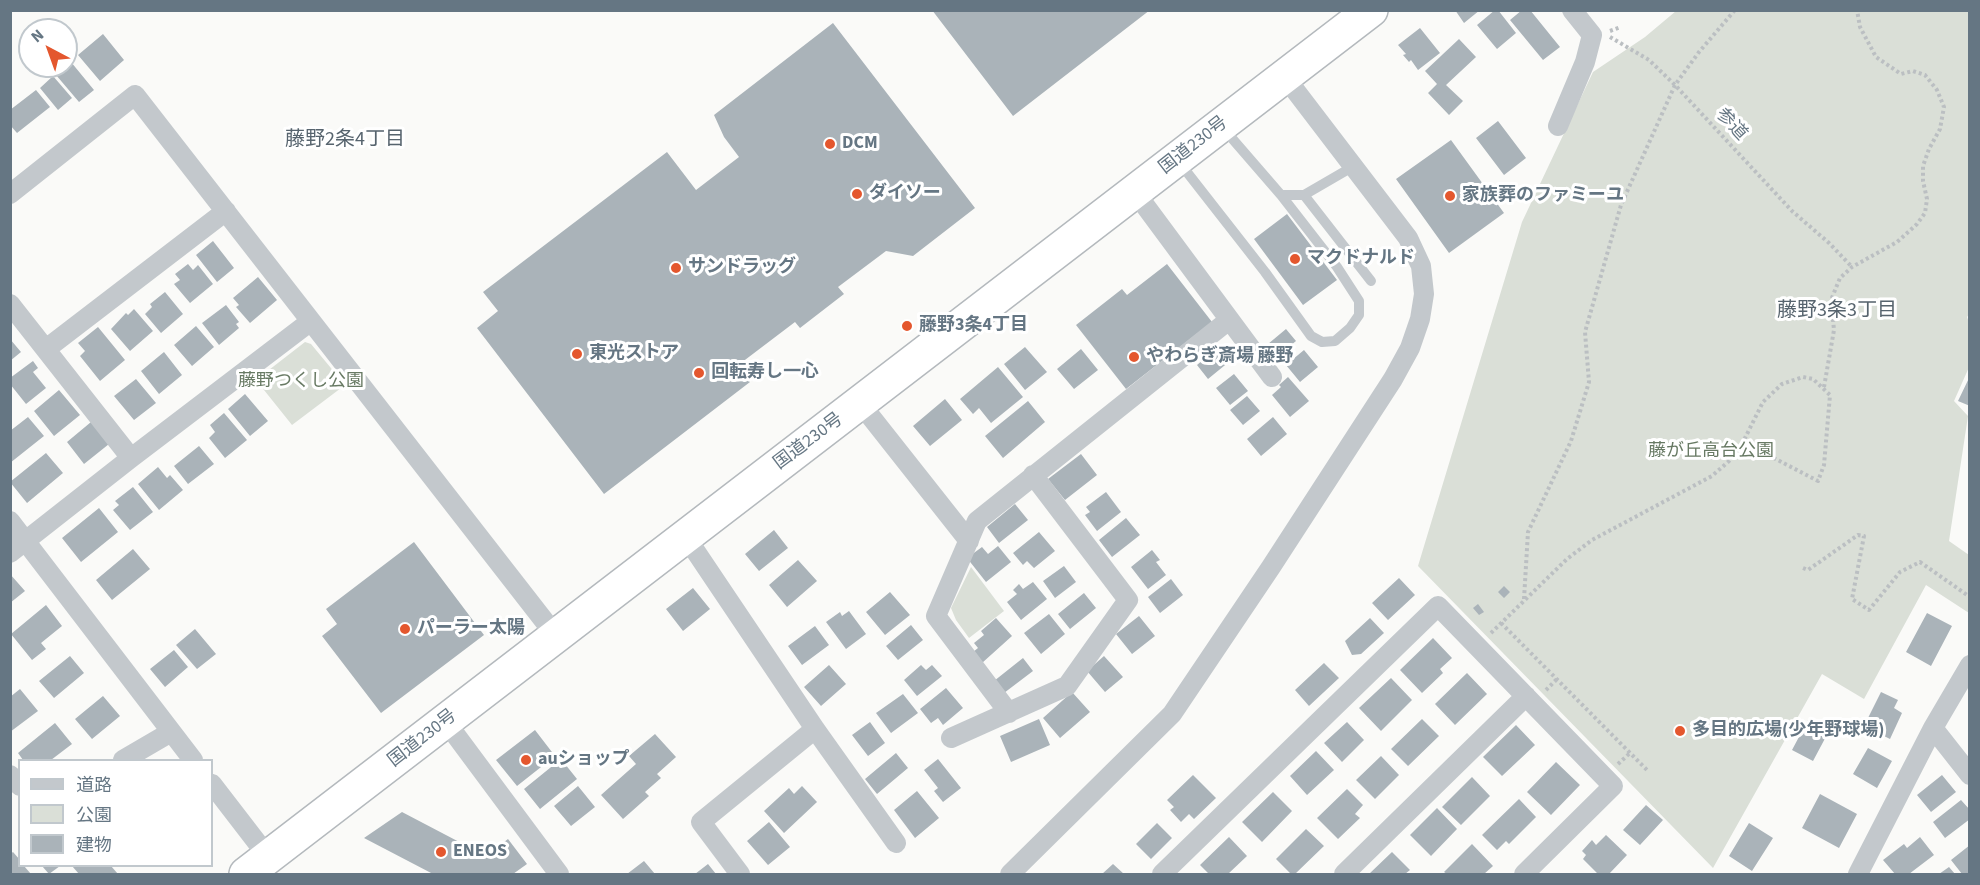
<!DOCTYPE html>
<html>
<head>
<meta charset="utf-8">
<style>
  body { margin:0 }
  #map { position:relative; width:1980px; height:885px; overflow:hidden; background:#fafaf8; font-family:"Source Sans 3","Noto Sans JP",sans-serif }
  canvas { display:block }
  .frame { position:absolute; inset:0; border:12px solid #657683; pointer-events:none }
  .legend { position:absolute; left:18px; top:759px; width:195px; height:108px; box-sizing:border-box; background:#fff; border:2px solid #c1c8cd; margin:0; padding:8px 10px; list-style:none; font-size:18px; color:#657683 }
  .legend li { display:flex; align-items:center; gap:12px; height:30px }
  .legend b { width:30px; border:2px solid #c1c8cd }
  .north { position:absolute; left:18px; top:18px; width:60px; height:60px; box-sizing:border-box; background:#fff; border:2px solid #c1c8cd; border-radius:50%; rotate:319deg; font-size:16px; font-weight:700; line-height:24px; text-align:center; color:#657683 }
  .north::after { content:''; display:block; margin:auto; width:21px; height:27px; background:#e4572e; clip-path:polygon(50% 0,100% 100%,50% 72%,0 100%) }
</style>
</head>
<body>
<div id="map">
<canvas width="1980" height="885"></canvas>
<div class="frame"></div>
<ul class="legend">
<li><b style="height:8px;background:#c3c8cc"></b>道路</li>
<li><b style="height:16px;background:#dadfd7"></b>公園</li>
<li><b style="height:16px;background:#aab3b9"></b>建物</li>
</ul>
<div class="north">N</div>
</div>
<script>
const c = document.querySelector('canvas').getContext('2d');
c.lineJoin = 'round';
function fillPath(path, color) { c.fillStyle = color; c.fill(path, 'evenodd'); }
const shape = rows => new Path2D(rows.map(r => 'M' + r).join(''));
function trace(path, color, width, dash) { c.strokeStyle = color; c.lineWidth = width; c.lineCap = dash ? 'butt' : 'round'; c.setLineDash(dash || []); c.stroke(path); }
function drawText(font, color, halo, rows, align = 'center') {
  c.font = font + ' "Source Sans 3","Noto Sans JP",sans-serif'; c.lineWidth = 6; c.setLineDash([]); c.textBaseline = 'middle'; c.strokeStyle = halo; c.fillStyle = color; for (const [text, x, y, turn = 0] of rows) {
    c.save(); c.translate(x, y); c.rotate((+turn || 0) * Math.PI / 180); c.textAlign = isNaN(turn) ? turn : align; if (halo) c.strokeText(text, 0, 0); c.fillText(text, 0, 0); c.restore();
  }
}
const green = shape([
  [1676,11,1969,11,1970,313,1967,317,1969,323,1970,365,1954,401,1968,416,1949,541,1969,555,1969,613,1926,585,1864,699,1822,674,1713,868,1418,566,1522,222,1593,72,1645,37],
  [305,342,311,344,345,385,292,425,256,380],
  [971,567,1004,611,969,638,956,620,951,608]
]);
const building = shape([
  [932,10,1150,10,1013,116],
  [1455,10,1480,10,1464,23],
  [1495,10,1498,10,1516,33,1497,49,1477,25],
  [1522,10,1530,10,1560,47,1543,60,1510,20],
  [833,23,975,208,913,256,886,251,838,287,844,294,800,328,795,322,737,366,750,382,604,494,477,328,498,311,483,292,667,152,696,190,739,157,724,137,714,115],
  [1420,28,1440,53,1418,70,1411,60,1409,62,1403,55,1406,54,1398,45],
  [103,34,124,60,100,81,78,55],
  [1459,39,1476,57,1446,85,1463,101,1449,115,1428,93,1437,84,1425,71],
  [71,62,94,90,79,102,56,75],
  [53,76,72,98,58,110,40,88],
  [36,90,50,107,17,133,10,125,10,110],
  [1498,121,1526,158,1504,175,1476,138],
  [1451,140,1504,213,1449,253,1396,179],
  [1287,214,1337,280,1303,305,1254,239],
  [213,241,234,268,217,282,196,255],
  [188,264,193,270,198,265,213,284,190,303,174,284,180,280,175,274],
  [1167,264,1212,322,1126,389,1076,325,1122,289,1127,295],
  [258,277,277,300,250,323,236,307,239,305,233,298],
  [165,292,183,314,161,333,145,314,152,307,150,304],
  [226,305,239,322,236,324,239,328,219,345,202,323],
  [134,309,153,331,130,351,111,329,126,313,128,315],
  [196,326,214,347,192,366,174,345],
  [98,327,125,360,100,381,80,356,85,351,78,343],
  [1286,329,1296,341,1272,361,1262,349],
  [10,339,21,352,10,361],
  [1025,347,1047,372,1025,390,1004,364],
  [1218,347,1230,361,1208,379,1197,365],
  [1081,349,1098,370,1074,389,1057,369],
  [1304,350,1318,367,1300,382,1286,365],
  [164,352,182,375,159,394,141,371],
  [33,361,38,368,33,372,46,388,26,404,10,384,10,378],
  [998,367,1023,397,991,423,979,408,973,414,960,399],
  [1234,374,1248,391,1230,405,1216,388],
  [1970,376,1970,406,1958,401],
  [1288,377,1309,401,1290,417,1272,395,1281,387,1279,385],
  [136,379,156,403,134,420,114,396],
  [59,390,80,415,54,436,34,411],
  [245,394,268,421,250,436,228,409],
  [1247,396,1260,411,1243,425,1230,410],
  [945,399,962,420,930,446,913,426],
  [1028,401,1045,422,1003,458,985,436],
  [224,413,247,440,225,458,209,438,215,432,210,425],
  [28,417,44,436,10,463,10,431],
  [1273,417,1287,434,1261,456,1247,439],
  [91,422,109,444,84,464,67,442],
  [199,446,214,464,188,484,174,466],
  [46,453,63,473,27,503,10,482],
  [1081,454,1097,475,1065,500,1048,479],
  [158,467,167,478,170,475,183,490,159,510,138,484],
  [133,487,153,512,130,530,113,510,119,505,115,501],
  [1106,492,1121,512,1097,531,1085,515,1090,512,1086,507],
  [1015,504,1028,520,999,543,987,527],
  [99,508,118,532,81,562,62,538],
  [1126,518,1140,535,1112,557,1099,540],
  [774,530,788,548,759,571,745,554],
  [1039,532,1055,551,1034,568,1027,561,1023,565,1013,553],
  [414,542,484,635,381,713,322,636,337,624,326,609],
  [998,546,1011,562,986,582,967,558,982,547,988,554],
  [133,549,150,569,112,600,96,580],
  [1152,550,1160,560,1156,562,1166,575,1148,589,1131,567],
  [798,560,817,581,787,607,769,585],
  [1064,566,1076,582,1055,598,1043,581],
  [10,574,25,591,10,603],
  [1399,578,1415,595,1388,620,1372,603],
  [1171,579,1183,595,1160,613,1148,597],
  [1033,582,1047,599,1021,620,1007,602,1017,594,1013,590,1019,584,1023,589],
  [1504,586,1510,592,1504,598,1498,592],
  [693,588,710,609,683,631,666,609],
  [890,592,910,615,885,635,866,612],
  [1084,593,1096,608,1070,629,1058,614],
  [1478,604,1484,612,1479,615,1473,608],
  [46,605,62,626,41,643,46,649,32,660,11,634],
  [849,611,866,634,846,649,826,622,840,612,842,616],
  [1927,613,1952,626,1931,666,1906,652],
  [1049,614,1065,634,1041,654,1024,633],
  [1139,616,1155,636,1132,654,1116,634],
  [996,618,1012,636,982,663,973,652,978,648,974,643,984,635,981,631],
  [1370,618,1384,633,1361,654,1352,655,1345,641],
  [911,625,923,640,898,660,886,646],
  [815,626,829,645,802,665,788,646],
  [195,629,216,654,197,669,176,645],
  [1433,638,1452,658,1440,669,1443,673,1422,693,1400,670],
  [174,650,188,667,165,687,150,669],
  [70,656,84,673,54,698,39,681],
  [1104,656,1123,677,1105,692,1087,671],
  [1023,658,1033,671,1004,693,994,681],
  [1324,663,1339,678,1309,706,1295,690],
  [829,665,846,684,821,706,804,687],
  [921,665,926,670,932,665,942,676,917,696,904,680],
  [1467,673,1487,694,1455,725,1435,704],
  [1391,678,1412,700,1381,731,1359,708],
  [946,688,963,708,943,725,938,718,931,723,920,709],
  [20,689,38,711,10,732,10,697],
  [1072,692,1090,712,1060,738,1043,718],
  [1881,692,1898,700,1894,708,1902,713,1890,739,1864,726],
  [903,694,918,713,891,733,876,713],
  [103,696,120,716,92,739,75,719],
  [1039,719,1050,745,1011,762,1000,736],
  [1422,719,1439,736,1408,766,1391,749],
  [1808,720,1829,731,1813,761,1792,750],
  [870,722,885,743,868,756,852,735],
  [1347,722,1364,740,1342,762,1324,743],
  [55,723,72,744,51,760,23,760,18,753],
  [1516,725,1535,745,1502,776,1483,757],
  [535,730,555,756,517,786,496,760],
  [655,734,676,757,657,774,661,778,645,792,649,796,623,819,601,795,636,764,629,756],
  [1868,748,1892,761,1877,788,1853,774],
  [1316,751,1334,770,1307,795,1290,776],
  [896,753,908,768,877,794,865,779],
  [1381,756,1399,775,1375,799,1356,780],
  [561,759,577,779,540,809,524,789],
  [938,759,961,788,943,802,934,791,938,788,924,770],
  [1556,762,1580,785,1551,815,1527,792],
  [1193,775,1216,798,1194,819,1189,814,1181,822,1170,810,1174,807,1167,800],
  [1942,775,1956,792,1931,812,1917,795],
  [1472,777,1490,796,1461,825,1442,807],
  [578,786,595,807,571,826,554,806],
  [802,786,817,802,784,833,764,811,789,788,794,794],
  [1347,789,1363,805,1355,814,1360,818,1338,839,1317,818],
  [917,791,939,818,915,838,894,810],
  [1273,792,1292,811,1262,842,1242,822],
  [1820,794,1857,814,1839,848,1802,828],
  [1519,799,1536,817,1509,844,1506,841,1497,850,1482,835],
  [1961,800,1970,810,1970,819,1945,838,1933,822],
  [1646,805,1663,820,1640,845,1623,830],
  [1437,808,1457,829,1431,856,1410,835],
  [402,812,486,856,508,839,527,864,513,874,433,874,364,838],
  [769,822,790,847,768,865,747,841],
  [1157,823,1172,838,1151,859,1136,844],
  [1749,823,1773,838,1752,871,1729,856],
  [1306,829,1324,846,1295,874,1291,874,1276,859],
  [1606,835,1627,855,1609,874,1598,874,1583,859,1586,855,1582,851,1592,840,1596,845],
  [1229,837,1247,856,1228,874,1209,874,1200,865],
  [1920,837,1934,855,1909,874,1895,874,1883,860,1904,844,1907,848],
  [1472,844,1493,866,1484,874,1447,874,1444,872],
  [1970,845,1970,874,1962,874,1951,860],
  [13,852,20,860,20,866,24,866,31,874,10,874,10,854],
  [1392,852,1410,870,1405,874,1369,874],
  [644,861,655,874,627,874],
  [708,864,716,874,695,874],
  [1113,864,1124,874,1102,874],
  [42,866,60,866,49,874],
  [72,866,111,866,118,874,79,874],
  [1949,867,1955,874,1939,874]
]);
const path = shape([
  [1610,31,1621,27],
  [1610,37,1649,60,1675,85,1792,211,1829,243,1852,267],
  [1824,387,1834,330,1831,300,1840,278,1852,267,1897,242,1917,224,1925,213,1927,199,1923,181,1923,166,1929,149,1940,129,1944,107,1937,90,1925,75,1913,71,1901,74,1876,57,1860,27,1857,10],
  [1803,568,1808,570,1858,535,1864,536,1852,599,1869,610,1900,572,1920,562,1970,597],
  [1524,599,1528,532,1571,441,1589,382,1585,332,1621,205,1675,85,1699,52,1735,10],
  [1501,623,1647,770],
  [1491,633,1567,559,1592,540,1712,476,1729,461,1743,442,1818,481,1824,465,1830,395,1813,379,1803,377,1782,384,1763,402,1743,442],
  [1546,690,1557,679],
  [1618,764,1630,753]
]);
const service = shape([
  [1223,128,1281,195,1304,195,1371,281],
  [1179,162,1265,272,1311,336,1322,342,1335,341,1350,328,1359,315,1359,301,1337,267,1281,195],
  [1304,195,1354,166]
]);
const minor = shape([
  [1558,126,1585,62,1592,35,1572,10],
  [1135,192,1272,377],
  [10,194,135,95,556,636],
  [10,304,131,458],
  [46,349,226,211],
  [860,403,969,541],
  [10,521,193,760],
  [686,537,815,729,896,843],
  [10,553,131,458,311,321],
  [1009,713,936,616,977,521,1229,320],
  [446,722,559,874],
  [1933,728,1970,775],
  [951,738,1067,686,1128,600,1033,475],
  [123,760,171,732],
  [10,775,20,786],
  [212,784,269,858],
  [740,874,701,822,815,729],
  [1010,874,1172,714,1271,567,1393,379,1410,348,1420,319,1424,294,1421,266,1408,238,1285,77],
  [1162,874,1438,606,1613,786,1524,874],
  [1344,874,1526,696],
  [1858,874,1933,728,1970,665]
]);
const trunk = shape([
  [246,874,1371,10]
]);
const markers = [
  [830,144,6,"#e4572e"],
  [857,194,6,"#e4572e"],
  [1450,196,6,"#e4572e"],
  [1295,259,6,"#e4572e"],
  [676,268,6,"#e4572e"],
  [907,326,6,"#e4572e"],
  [577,354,6,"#e4572e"],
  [1134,357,6,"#e4572e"],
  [699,373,6,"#e4572e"],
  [405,629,6,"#e4572e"],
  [1680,731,6,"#e4572e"],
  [526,760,6,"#e4572e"],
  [441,852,6,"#e4572e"]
];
const streetNames = [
  ["参道",1731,125,47],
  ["国道230号",1194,146,-38],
  ["国道230号",809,442,-37],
  ["国道230号",423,739,-38]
];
const poiNames = [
  ["DCM",842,144],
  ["ダイソー",869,194],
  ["家族葬のファミーユ",1462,196],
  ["マクドナルド",1307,259],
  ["サンドラッグ",688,268],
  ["藤野3条4丁目",919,326],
  ["東光ストア",589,354],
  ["やわらぎ斎場 藤野",1146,357],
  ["回転寿し一心",711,373],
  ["パーラー太陽",417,629],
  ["多目的広場(少年野球場)",1692,731],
  ["auショップ",538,760],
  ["ENEOS",453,852]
];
const parkNames = [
  ["藤野つくし公園",301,382],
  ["藤が丘高台公園",1711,452]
];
const neighbourhoodNames = [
  ["藤野2条4丁目",345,141],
  ["藤野3条3丁目",1837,312]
];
fillPath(green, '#dadfd7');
fillPath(building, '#aab3b9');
trace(trunk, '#b4b9bd', 36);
trace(path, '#bbbfc2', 4, [3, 3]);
trace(service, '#c3c8cc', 10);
trace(minor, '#c3c8cc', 20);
trace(trunk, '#fff', 33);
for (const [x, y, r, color] of markers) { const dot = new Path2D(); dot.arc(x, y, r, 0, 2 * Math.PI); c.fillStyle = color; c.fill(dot); trace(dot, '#fff', 2); }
drawText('18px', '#657683', '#fff', streetNames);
drawText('bold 18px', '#657683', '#fff', poiNames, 'left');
drawText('18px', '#687a64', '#fff', parkNames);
drawText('20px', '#57646e', '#fff', neighbourhoodNames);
</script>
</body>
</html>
